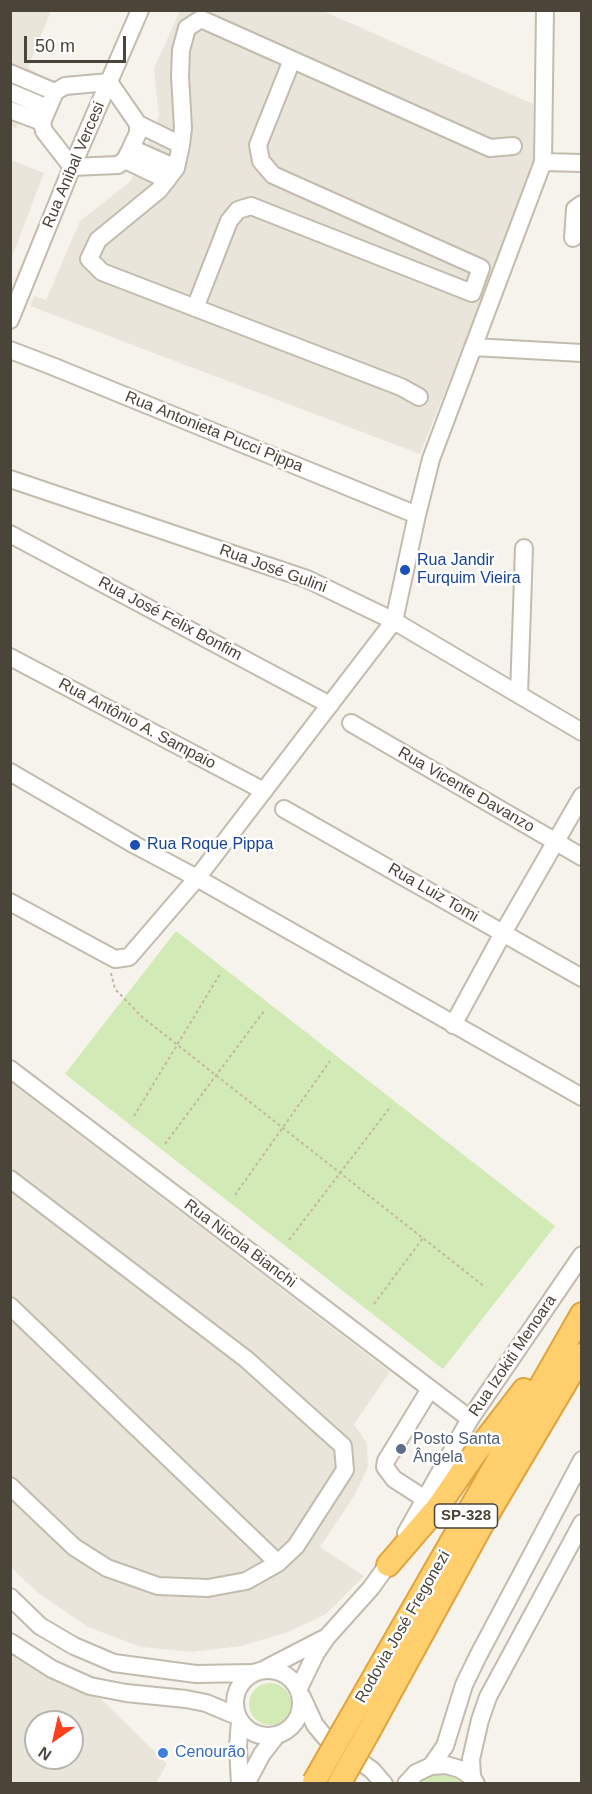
<!DOCTYPE html>
<html>
<head>
<meta charset="utf-8">
<style>
  body { margin:0 }
  #map { position:relative; width:592px; height:1794px; overflow:hidden; background:#f6f3ec; font-family:Arial,sans-serif }
  canvas { display:block }
  .frame { position:absolute; inset:0; border:12px solid #4b4439; pointer-events:none }
  .north { position:absolute; left:24px; top:1710px; width:60px; height:60px; box-sizing:border-box; background:#fff; border:2px solid #b7b4b0; border-radius:50%; rotate:214deg; font-size:16px; font-weight:700; line-height:24px; text-align:center; color:#4b4439 }
  .north::after { content:''; display:block; margin:auto; width:21px; height:27px; background:#fc3f1d; clip-path:polygon(50% 0,100% 100%,50% 72%,0 100%) }
  .scale { position:absolute; left:24px; top:36px; width:102px; height:27px; box-sizing:border-box; border:3px solid #4b4439; border-top:0; padding-left:8px; font-size:18px; line-height:21px; white-space:nowrap; color:#4b4439; -webkit-text-stroke:4px #fff; paint-order:stroke }
</style>
</head>
<body>
<div id="map">
<canvas width="592" height="1794"></canvas>
<div class="frame"></div>
<div class="north">N</div>
<div class="scale">50 m</div>
</div>
<script>
const c = document.querySelector('canvas').getContext('2d');
c.lineJoin = 'round';
function fillPath(path, color) { c.fillStyle = color; c.fill(path, 'evenodd'); }
const shape = rows => new Path2D(rows.map(r => 'M' + r).join(''));
function trace(path, color, width, dash) { c.strokeStyle = color; c.lineWidth = width; c.lineCap = dash ? 'butt' : 'round'; c.setLineDash(dash || []); c.stroke(path); }
function drawText(font, color, halo, rows, align = 'center') {
  c.font = font + ' Arial,sans-serif'; c.lineWidth = 5; c.setLineDash([]); c.textBaseline = 'middle'; c.strokeStyle = halo; c.fillStyle = color; for (const [text, x, y, turn = 0] of rows) {
    c.save(); c.translate(x, y); c.rotate((+turn || 0) * Math.PI / 180); c.textAlign = isNaN(turn) ? turn : align; if (halo) c.strokeText(text, 0, 0); c.fillText(text, 0, 0); c.restore();
  }
}
const residential = shape([
  [10,11,51,11,28,68,36,72,16,128,10,126],
  [180,11,323,11,533,104,534,171,420,454,30,306,34,296,46,300,80,221,131,181,159,116,154,68],
  [11,160,44,173,11,260],
  [10,1082,390,1372,354,1424,367,1444,368,1467,354,1496,320,1547,364,1576,326,1614,288,1632,241,1646,192,1652,141,1647,88,1627,37,1592,11,1567],
  [10,1651,35,1669,64,1684,101,1699,167,1764,156,1783,11,1783],
  [36,1722,72,1722,72,1758,36,1758]
]);
const green = shape([
  [176,931,555,1226,443,1369,65,1074],
  '249 1704a21 21 0 1 1 42 0a21 21 0 1 1-42 0Z',
  [436,1774,449,1775,465,1783,420,1783,424,1779]
]);
const path = shape([
  [111,973,115,989,142,1017,485,1287],
  [134,1116,220,974],
  [165,1144,264,1011],
  [235,1195,330,1061],
  [289,1240,391,1106],
  [374,1304,423,1238]
]);
const minor = shape([
  [10,73,55,92],
  [109,82,138,124,138,133,131,148,125,160,118,165,72,167,44,131,42,122,55,92,65,86,109,82],
  [10,92,48,108],
  [10,110,42,122],
  [138,124,181,145],
  [131,148,176,168],
  [125,160,167,180],
  [543,162,582,163],
  [573,238,575,209,582,204],
  [195,308,229,221,238,210,251,206,472,293,481,268,273,175,261,161,258,145,292,60],
  [10,320,72,167,140,10],
  [473,347,582,353],
  [10,350,52,366,417,515],
  [419,397,401,387,102,272,89,259,98,240,159,190,176,168,181,145,183,128,180,76,181,50,187,28,201,19,490,148,513,146],
  [10,479,307,579,394,621,582,732],
  [10,534,330,705],
  [10,657,264,791],
  [519,695,524,548],
  [351,723,582,857],
  [10,772,135,845,197,878,582,1097],
  [284,809,582,978],
  [10,902,115,959,129,957,197,878,394,621,417,515,431,459,543,162,545,10],
  [453,1025,503,933,582,796],
  [10,1069,470,1419],
  [10,1179,246,1359,343,1446,345,1470,296,1546,278,1563,246,1581,208,1588,158,1586,107,1568,74,1547,10,1486],
  [10,1306,278,1563],
  [425,1499,394,1479,385,1467,386,1461,430,1389],
  [406,1533,470,1419,582,1255],
  [10,1597,40,1626,74,1646,114,1663,196,1674,252,1673],
  [10,1642,52,1669,90,1686,126,1693,186,1699,206,1703,237,1716],
  [265,1669,323,1639],
  '235 1703a33 33 0 1 1 66 0a33 33 0 1 1-66 0Z',
  [299,1688,316,1653,327,1637,371,1588,394,1556],
  [302,1697,315,1725,325,1737,372,1770,384,1784],
  [431,1766,445,1746,464,1685,478,1656,582,1460],
  [472,1777,471,1759,480,1720,488,1697,582,1523],
  [240,1784,238,1746,240,1721],
  [246,1784,262,1754,276,1736],
  [406,1784,416,1773,431,1766,446,1765,460,1769,472,1777,476,1784]
]);
const highway = shape([
  [388,1565,438,1507,473,1456,524,1390],
  [350,1719,582,1314],
  [370,1729,486,1517,582,1355]
]);
const highwayBridge = shape([
  [314,1782,350,1719],
  [339,1784,370,1729]
]);
const markers = [
  [405,570,6,"#1a4fb4"],
  [135,845,6,"#1a4fb4"],
  [401,1449,6,"#5c6f8a"],
  [163,1753,6,"#3f7fe0"]
];
const shields = [
  [466,1516,63]
];
const shieldNames = [
  ["SP-328",466,1516]
];
const streetNames = [
  ["Rua Anibal Vercesi",74,165,-67],
  ["Rua Antonieta Pucci Pippa",214,432,22],
  ["Rua José Gulini",273,569,20],
  ["Rua José Felix Bonfim",170,619,28],
  ["Rua Antônio A. Sampaio",137,724,28],
  ["Rua Vicente Davanzo",466,790,30],
  ["Rua Luiz Tomi",433,893,30],
  ["Rua Nicola Bianchi",240,1244,37],
  ["Rua Izokiti Menoara",513,1356,-56],
  ["Rodovia José Fregonezi",403,1627,-60]
];
const transitNames = [
  ["Rua Jandir",417,561],
  ["Furquim Vieira",417,579],
  ["Rua Roque Pippa",147,845]
];
const serviceNames = [
  ["Posto Santa",413,1440],
  ["Ângela",413,1458]
];
const shopNames = [
  ["Cenourão",175,1753]
];
fillPath(residential, '#eae5da');
fillPath(green, '#d2eab5');
trace(minor, '#c2bbae', 20);
trace(highway, '#e0a43c', 26);
trace(path, '#c4b79f', 2, [3, 3]);
trace(minor, '#fff', 16);
trace(highway, '#ffcf6e', 22);
trace(highwayBridge, '#e0a43c', 26, []);
trace(highwayBridge, '#ffcf6e', 22);
for (const [x, y, r, color] of markers) { const dot = new Path2D(); dot.arc(x, y, r, 0, 2 * Math.PI); c.fillStyle = color; c.fill(dot); trace(dot, '#fff', 2); }
for (const [x, y, w] of shields) { const box = new Path2D(); box.roundRect(x - w / 2, y - 12, w, 24, 4.5); c.fillStyle = '#fff'; c.fill(box); trace(box, '#4b4439', 1.5); }
drawText('bold 15px', '#4b4439', null, shieldNames);
drawText('16px', '#4b4439', '#fff', streetNames);
drawText('16px', '#164399', '#fff', transitNames, 'left');
drawText('16px', '#4e5e75', '#fff', serviceNames, 'left');
drawText('16px', '#366cbe', '#fff', shopNames, 'left');
</script>
</body>
</html>
